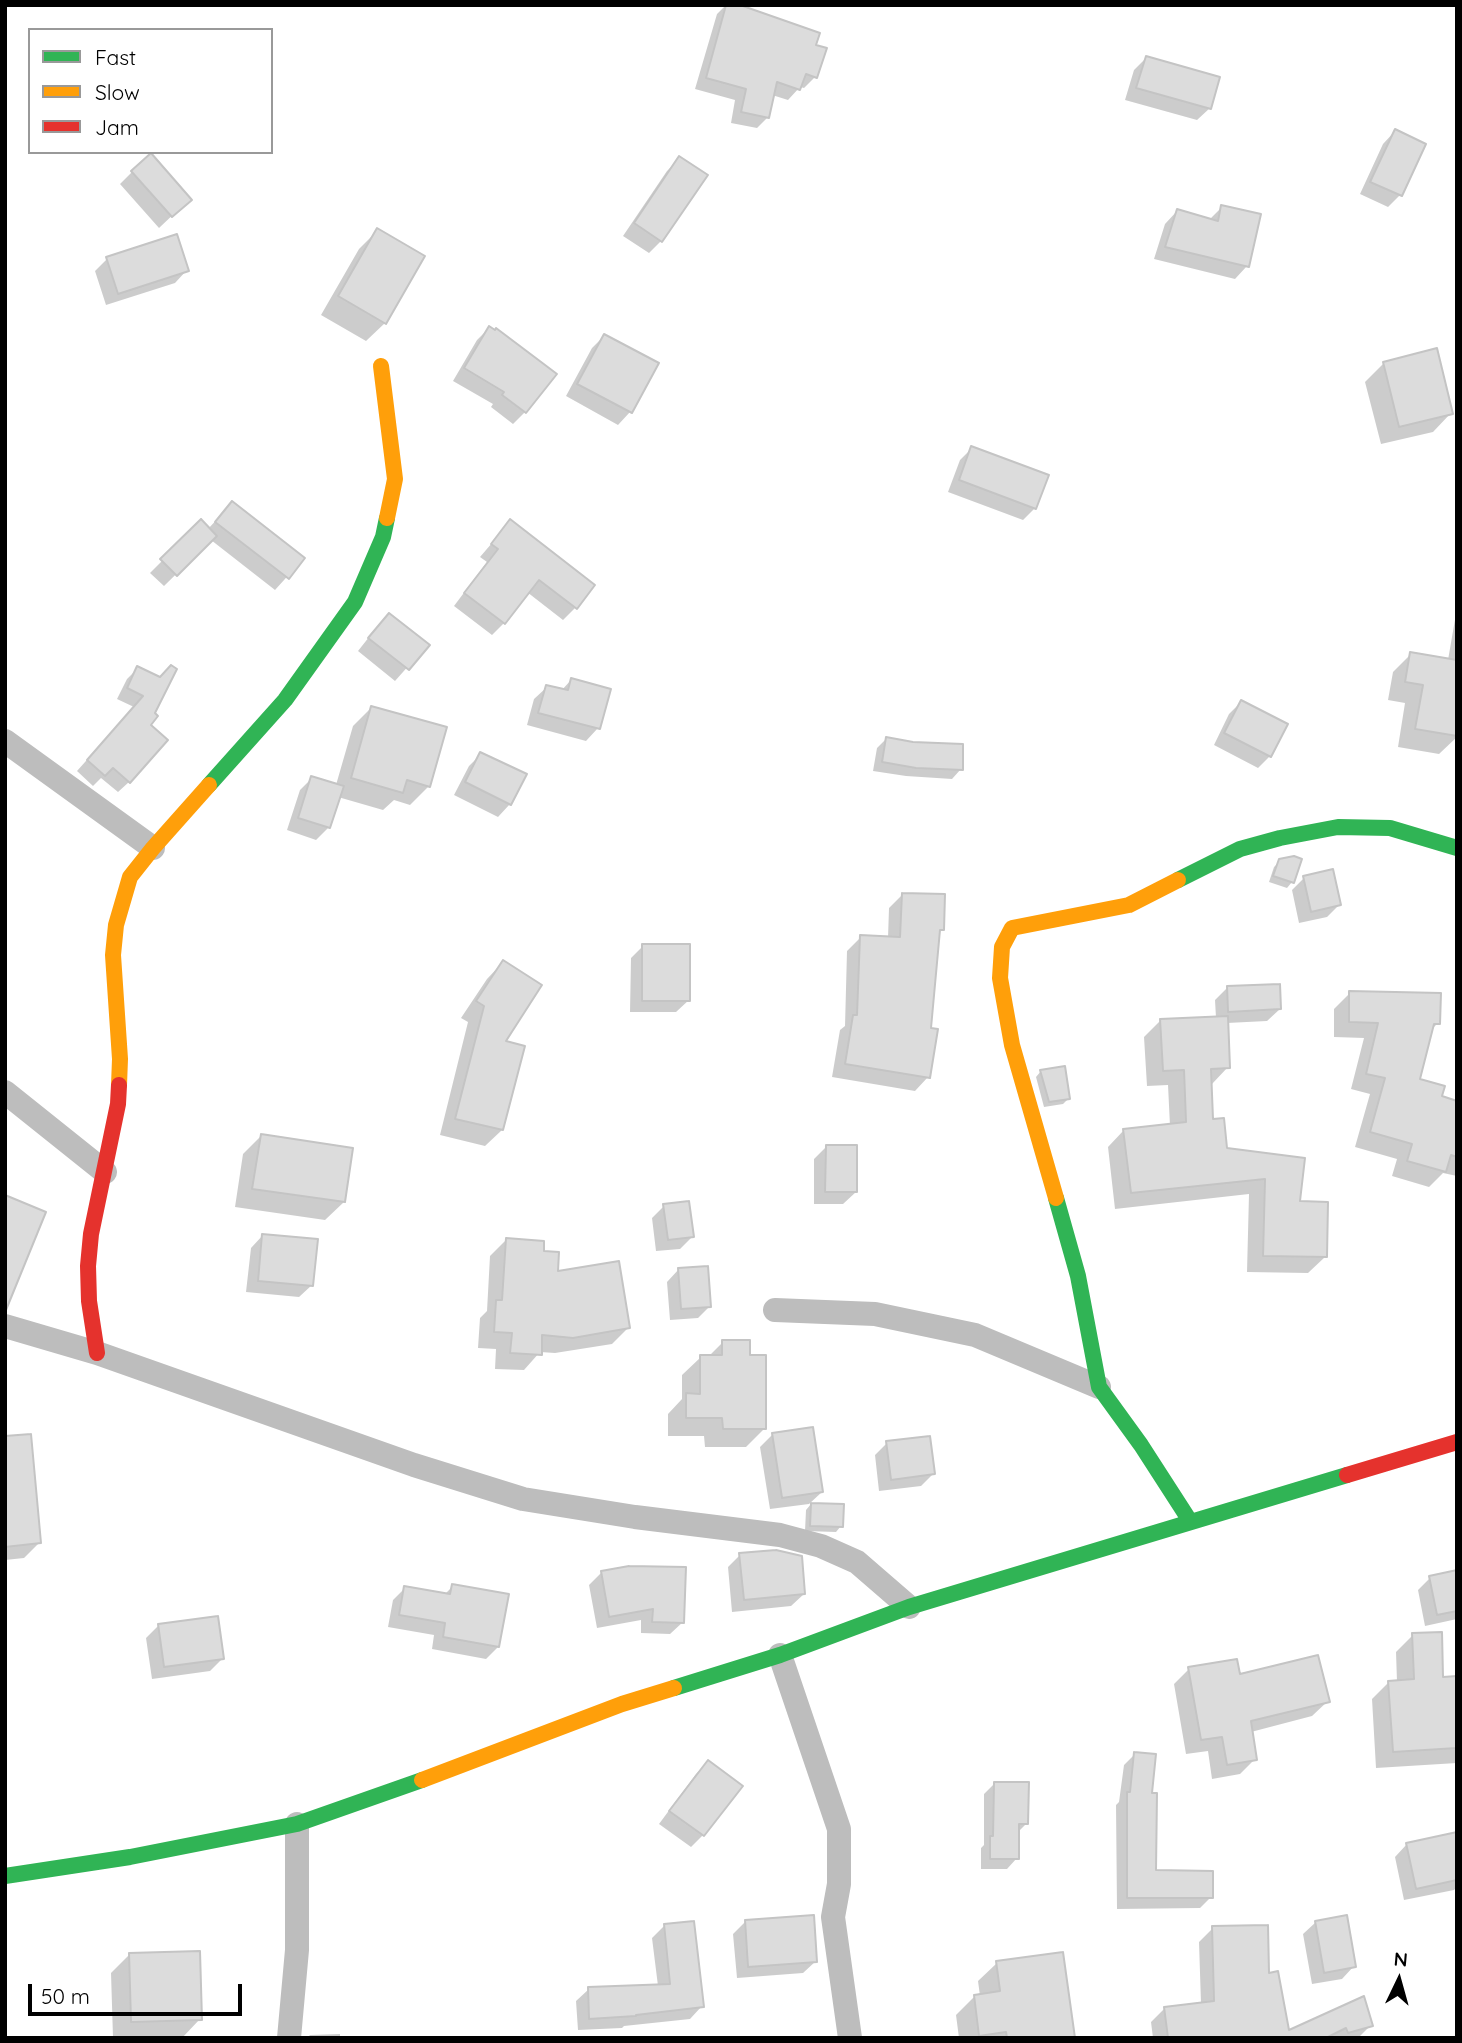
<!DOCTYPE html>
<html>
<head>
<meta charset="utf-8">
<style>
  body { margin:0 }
  #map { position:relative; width:1462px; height:2043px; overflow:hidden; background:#fff; font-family:Quicksand,sans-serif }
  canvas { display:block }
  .frame { position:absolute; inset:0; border:7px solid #000; pointer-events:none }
  .legend { position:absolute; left:28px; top:28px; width:245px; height:126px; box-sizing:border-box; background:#fff; border:2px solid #999; margin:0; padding:9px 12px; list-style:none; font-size:21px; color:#000 }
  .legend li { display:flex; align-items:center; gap:14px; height:35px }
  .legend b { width:35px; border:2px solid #999 }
  .north { position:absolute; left:1364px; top:1945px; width:70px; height:70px; -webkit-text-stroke:5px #fff; paint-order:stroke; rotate:5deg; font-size:19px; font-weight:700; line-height:28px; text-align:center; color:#000 }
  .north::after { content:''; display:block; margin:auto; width:24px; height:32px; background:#000; clip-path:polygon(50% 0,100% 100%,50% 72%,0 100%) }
  .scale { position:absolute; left:28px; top:1984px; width:214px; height:32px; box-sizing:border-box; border:4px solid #000; border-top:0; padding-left:9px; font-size:21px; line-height:24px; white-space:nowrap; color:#000; -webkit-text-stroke:5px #fff; paint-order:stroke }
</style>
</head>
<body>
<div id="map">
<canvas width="1462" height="2043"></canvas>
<div class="frame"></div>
<ul class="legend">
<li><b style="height:9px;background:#30b455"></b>Fast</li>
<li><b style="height:9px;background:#ff9f0a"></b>Slow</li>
<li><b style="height:9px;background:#e5322d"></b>Jam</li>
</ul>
<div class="north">N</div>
<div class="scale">50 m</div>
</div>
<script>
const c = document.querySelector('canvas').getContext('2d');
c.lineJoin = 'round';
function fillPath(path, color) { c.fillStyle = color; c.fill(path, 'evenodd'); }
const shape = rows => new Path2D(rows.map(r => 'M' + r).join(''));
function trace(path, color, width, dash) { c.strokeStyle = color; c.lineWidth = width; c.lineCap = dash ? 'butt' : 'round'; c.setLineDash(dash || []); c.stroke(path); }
const shadow = shape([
  [726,5,734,5,813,46,815,77,804,88,800,87,788,100,772,95,768,117,757,128,731,123,735,100,695,89,717,14],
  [1146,58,1210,108,1197,120,1125,100,1134,70],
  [1395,131,1424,145,1400,195,1388,207,1360,194,1383,144],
  [679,159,661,241,649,253,623,236,667,171],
  [132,172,177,211,159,228,120,184],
  [1222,207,1247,266,1235,279,1154,259,1165,224,1177,211,1210,219],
  [378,230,385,323,366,341,321,315,359,249],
  [107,259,187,270,175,283,106,305,95,271],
  [489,328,525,412,513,424,491,407,493,404,453,381,477,340],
  [604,336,657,364,630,412,618,425,566,396,592,348],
  [1384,363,1451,413,1433,432,1381,444,1365,382],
  [972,448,1035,508,1023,520,948,492,960,460],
  [232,503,303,559,275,590,211,540,164,586,150,573,201,522,208,529],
  [510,522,575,608,563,620,527,592,504,623,492,635,454,606,487,562,480,557],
  [1457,608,1457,737,1439,754,1398,747,1405,703,1388,700,1393,672,1411,654,1448,660],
  [377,627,427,645,395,681,358,651],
  [138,668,153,713,129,782,118,792,101,778,93,786,77,771,134,707,117,699,127,679],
  [571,680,598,728,586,741,527,725,534,699,547,687,561,691],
  [1241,702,1270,756,1258,768,1214,745,1229,714],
  [371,708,429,786,410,805,394,800,383,810,338,797,328,828,316,840,287,830,300,790,312,778,336,785,353,726],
  [886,739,961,769,952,779,906,776,873,771,877,748],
  [481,754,510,804,498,817,454,795,469,766],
  [1280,861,1292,882,1287,888,1269,882,1274,867],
  [1304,878,1339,905,1327,917,1299,923,1292,890],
  [903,894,942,929,938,933,930,1029,928,1077,915,1091,832,1077,840,1030,845,1026,847,951,861,937,888,938,889,908],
  [643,946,689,1000,676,1012,630,1012,631,958],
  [503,962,502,1130,485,1146,440,1135,468,1022,461,1018,487,979],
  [1227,988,1280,1009,1267,1021,1227,1023,1228,1067,1212,1084,1210,1084,1211,1121,1226,1150,1298,1203,1325,1257,1308,1273,1247,1272,1249,1194,1115,1209,1108,1147,1124,1130,1170,1126,1168,1085,1147,1086,1144,1037,1161,1020,1216,1018,1215,1000],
  [1350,993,1438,1023,1430,1031,1418,1081,1440,1098,1457,1102,1457,1176,1443,1173,1429,1187,1392,1176,1397,1159,1355,1147,1370,1094,1351,1089,1364,1038,1334,1037,1334,1009],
  [1041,1071,1069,1098,1063,1104,1044,1107,1036,1077],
  [261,1136,344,1202,325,1220,235,1207,243,1154],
  [826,1147,856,1192,843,1204,814,1204,814,1159],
  [664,1206,692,1237,680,1249,656,1251,652,1218],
  [263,1235,312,1285,299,1297,246,1292,251,1248],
  [506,1240,542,1252,556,1273,628,1328,612,1344,555,1353,540,1352,524,1370,495,1369,496,1349,478,1348,480,1318,487,1311,490,1256],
  [679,1269,710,1306,698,1318,670,1320,667,1282],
  [723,1342,748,1357,764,1429,746,1447,705,1447,704,1436,668,1436,668,1414,682,1399,682,1375,701,1357,708,1357],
  [772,1435,822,1492,809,1504,770,1509,760,1447],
  [5,1438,39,1543,24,1558,5,1560],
  [887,1443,933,1474,921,1486,879,1491,875,1455],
  [811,1504,841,1526,836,1532,805,1531,806,1510],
  [740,1555,804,1594,791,1606,732,1612,728,1567],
  [1457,1572,1457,1619,1425,1626,1418,1590,1430,1578],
  [601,1573,683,1622,670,1634,641,1633,641,1620,597,1628,589,1585],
  [453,1586,498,1647,486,1659,432,1649,434,1635,388,1627,393,1600,405,1588,444,1595],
  [159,1625,222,1659,210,1671,152,1679,146,1638],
  [1413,1635,1441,1679,1457,1678,1457,1763,1376,1768,1372,1699,1389,1682,1397,1682,1396,1652],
  [1189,1669,1239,1677,1328,1701,1312,1716,1251,1732,1255,1759,1240,1774,1212,1779,1208,1751,1186,1754,1174,1684],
  [1135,1754,1150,1794,1155,1872,1211,1897,1200,1908,1117,1909,1116,1805,1119,1802,1124,1765],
  [708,1762,740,1786,703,1835,691,1847,659,1824,696,1774],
  [994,1784,1027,1823,1017,1833,1017,1858,1007,1869,981,1869,981,1848,984,1845,984,1794],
  [1457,1834,1457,1887,1454,1890,1404,1900,1395,1857,1407,1844],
  [745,1922,816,1961,803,1973,737,1978,733,1934],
  [1316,1922,1354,1966,1342,1979,1312,1984,1303,1934],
  [664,1926,702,2006,690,2019,624,2026,622,2028,578,2030,576,2001,589,1989,658,1986,652,1938],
  [1213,1928,1267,1975,1287,2032,1371,2025,1358,2038,1153,2038,1151,2022,1165,2008,1201,2004,1199,1942],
  [129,1955,200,2019,182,2038,113,2038,111,1973],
  [997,1963,1073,2038,959,2038,956,2015,975,1996,980,1996,978,1981],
  [340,2034,340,2038,307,2038,310,2035]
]);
const building = shape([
  [726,5,740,5,820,33,816,45,827,48,817,78,806,74,800,90,777,82,769,118,741,112,746,89,706,78,726,5],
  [1146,56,1220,77,1211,109,1136,88,1146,56],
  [1395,129,1426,144,1402,196,1370,182,1395,129],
  [151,153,192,200,172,217,131,171,151,153],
  [679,156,708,175,662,242,634,223,679,156],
  [1221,205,1261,214,1249,267,1165,247,1177,209,1218,221,1221,205],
  [377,228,425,256,386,324,338,296,377,228],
  [177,234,189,271,118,294,106,257,177,234],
  [489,326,495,330,496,328,557,374,526,413,502,395,504,392,464,368,489,326],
  [604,334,659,363,632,413,577,384,604,334],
  [1437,348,1453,414,1399,427,1383,362,1437,348],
  [971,446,1049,475,1036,509,959,480,971,446],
  [232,501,305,558,289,579,215,522,232,501],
  [201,519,217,536,177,576,160,559,201,519],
  [510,519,595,585,577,609,539,580,505,624,464,593,498,549,491,544,510,519],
  [389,613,430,645,409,670,368,638,389,613],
  [1410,652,1457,660,1457,736,1415,729,1423,685,1405,682,1410,652],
  [171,665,177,669,155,713,158,716,151,725,168,740,130,783,113,768,105,776,87,760,143,696,127,688,137,666,160,677,171,665],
  [571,678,611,689,600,729,538,713,546,685,568,690,571,678],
  [1241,700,1288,724,1271,757,1224,733,1241,700],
  [371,706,447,727,430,787,407,780,403,793,351,778,371,706],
  [886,737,913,742,963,744,963,770,916,768,882,762,886,737],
  [480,752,527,774,511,805,465,782,480,752],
  [311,776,344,786,330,828,298,818,311,776],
  [1294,856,1302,859,1294,883,1273,876,1279,859,1294,856],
  [1333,869,1341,905,1311,912,1303,876,1333,869],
  [902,893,945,894,944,930,940,930,931,1028,938,1029,930,1078,845,1064,853,1015,857,1015,860,935,900,937,902,893],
  [642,944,690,944,690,1001,642,1001,642,944],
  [503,960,542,985,506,1041,525,1046,503,1130,455,1119,484,1006,476,1001,503,960],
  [1280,984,1281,1009,1228,1012,1227,986,1280,984],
  [1349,991,1441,993,1440,1024,1434,1024,1420,1079,1445,1086,1442,1096,1457,1101,1457,1157,1451,1155,1446,1172,1407,1161,1412,1144,1370,1132,1385,1078,1366,1074,1378,1023,1349,1022,1349,991],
  [1228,1016,1230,1068,1211,1069,1213,1119,1224,1118,1227,1148,1305,1158,1300,1201,1328,1202,1327,1257,1263,1256,1265,1179,1131,1193,1123,1129,1186,1122,1184,1070,1163,1071,1160,1019,1228,1016],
  [1065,1066,1070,1099,1049,1102,1040,1070,1065,1066],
  [261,1134,353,1148,345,1202,252,1189,261,1134],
  [826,1145,857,1145,857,1192,825,1192,826,1145],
  [5,1195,46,1212,6,1310,5,1310,5,1195],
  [689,1201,694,1237,668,1240,663,1204,689,1201],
  [262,1234,318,1239,313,1286,258,1281,262,1234],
  [506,1238,544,1241,544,1251,559,1252,558,1271,619,1261,630,1328,573,1338,542,1335,542,1355,510,1353,512,1333,494,1332,496,1300,502,1300,506,1238],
  [708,1266,711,1307,681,1309,678,1268,708,1266],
  [722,1340,750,1340,750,1355,766,1355,766,1429,723,1429,722,1418,686,1418,686,1393,700,1394,700,1355,722,1355,722,1340],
  [813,1427,823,1492,782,1498,772,1433,813,1427],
  [31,1434,41,1543,5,1547,5,1436,31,1434],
  [930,1436,935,1474,891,1480,886,1441,930,1436],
  [811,1503,844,1504,843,1527,810,1526,811,1503],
  [776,1550,802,1556,805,1594,744,1600,739,1553,776,1550],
  [629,1566,686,1567,684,1623,652,1622,653,1609,609,1617,601,1571,629,1566],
  [1457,1570,1457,1611,1437,1615,1429,1576,1457,1570],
  [452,1584,509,1594,499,1647,443,1637,445,1623,399,1615,404,1586,450,1594,452,1584],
  [218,1616,224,1659,164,1667,158,1624,218,1616],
  [1442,1632,1443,1677,1457,1676,1457,1748,1393,1752,1388,1681,1414,1679,1412,1633,1442,1632],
  [1318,1655,1330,1702,1251,1721,1257,1760,1227,1765,1222,1737,1201,1740,1188,1667,1237,1659,1240,1674,1318,1655],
  [1134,1752,1156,1754,1152,1793,1157,1793,1156,1870,1213,1871,1213,1898,1127,1898,1127,1792,1130,1792,1134,1752],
  [708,1760,743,1786,704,1836,669,1811,708,1760],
  [994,1782,1029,1782,1028,1824,1019,1824,1019,1859,990,1859,990,1836,993,1836,994,1782],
  [1457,1832,1457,1880,1416,1889,1406,1843,1457,1832],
  [814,1915,817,1962,748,1967,745,1920,814,1915],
  [1347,1915,1356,1967,1324,1973,1315,1921,1347,1915],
  [694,1921,704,2007,636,2015,636,2016,589,2019,588,1987,670,1984,664,1924,694,1921],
  [1268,1925,1269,1973,1278,1971,1289,2030,1364,1996,1373,2026,1348,2033,1346,2028,1326,2038,1168,2038,1164,2007,1214,2001,1212,1926,1268,1925],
  [200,1951,202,2020,131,2022,129,1953,200,1951],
  [1063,1952,1075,2038,1007,2038,1006,2032,979,2036,974,1995,1000,1991,996,1961,1063,1952]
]);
const street = shape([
  [5,741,153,848],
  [5,1092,105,1172],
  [775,1310,875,1314,975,1335,1099,1387],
  [5,1326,97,1353,414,1465,523,1499,635,1517,780,1535,821,1546,857,1562,909,1607],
  [780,1655,839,1829,839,1884,833,1917,850,2038],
  [289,2038,297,1950,297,1824]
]);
const fast = shape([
  [209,785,285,700,355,602,383,537,387,518],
  [1178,880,1240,849,1280,838,1338,827,1390,828,1457,848],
  [1056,1198,1078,1276,1099,1387,1141,1445,1190,1521],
  [674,1688,780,1655,909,1607,1347,1475],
  [5,1876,130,1857,297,1824,422,1780]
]);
const slow = shape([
  [381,366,395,479,387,518],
  [119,1085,120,1059,113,955,116,925,130,877,153,848,209,785],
  [1056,1198,1012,1045,1000,978,1002,947,1012,928,1129,905,1178,880],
  [422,1780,622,1704,674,1688]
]);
const jam = shape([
  [97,1353,89,1301,88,1266,91,1234,118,1104,119,1085],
  [1347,1475,1457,1442]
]);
fillPath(shadow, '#0003');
fillPath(building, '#dcdcdc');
trace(building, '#c4c4c4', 2);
trace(street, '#bdbdbd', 24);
trace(fast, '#30b455', 16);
trace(slow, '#ff9f0a', 16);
trace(jam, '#e5322d', 16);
</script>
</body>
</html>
